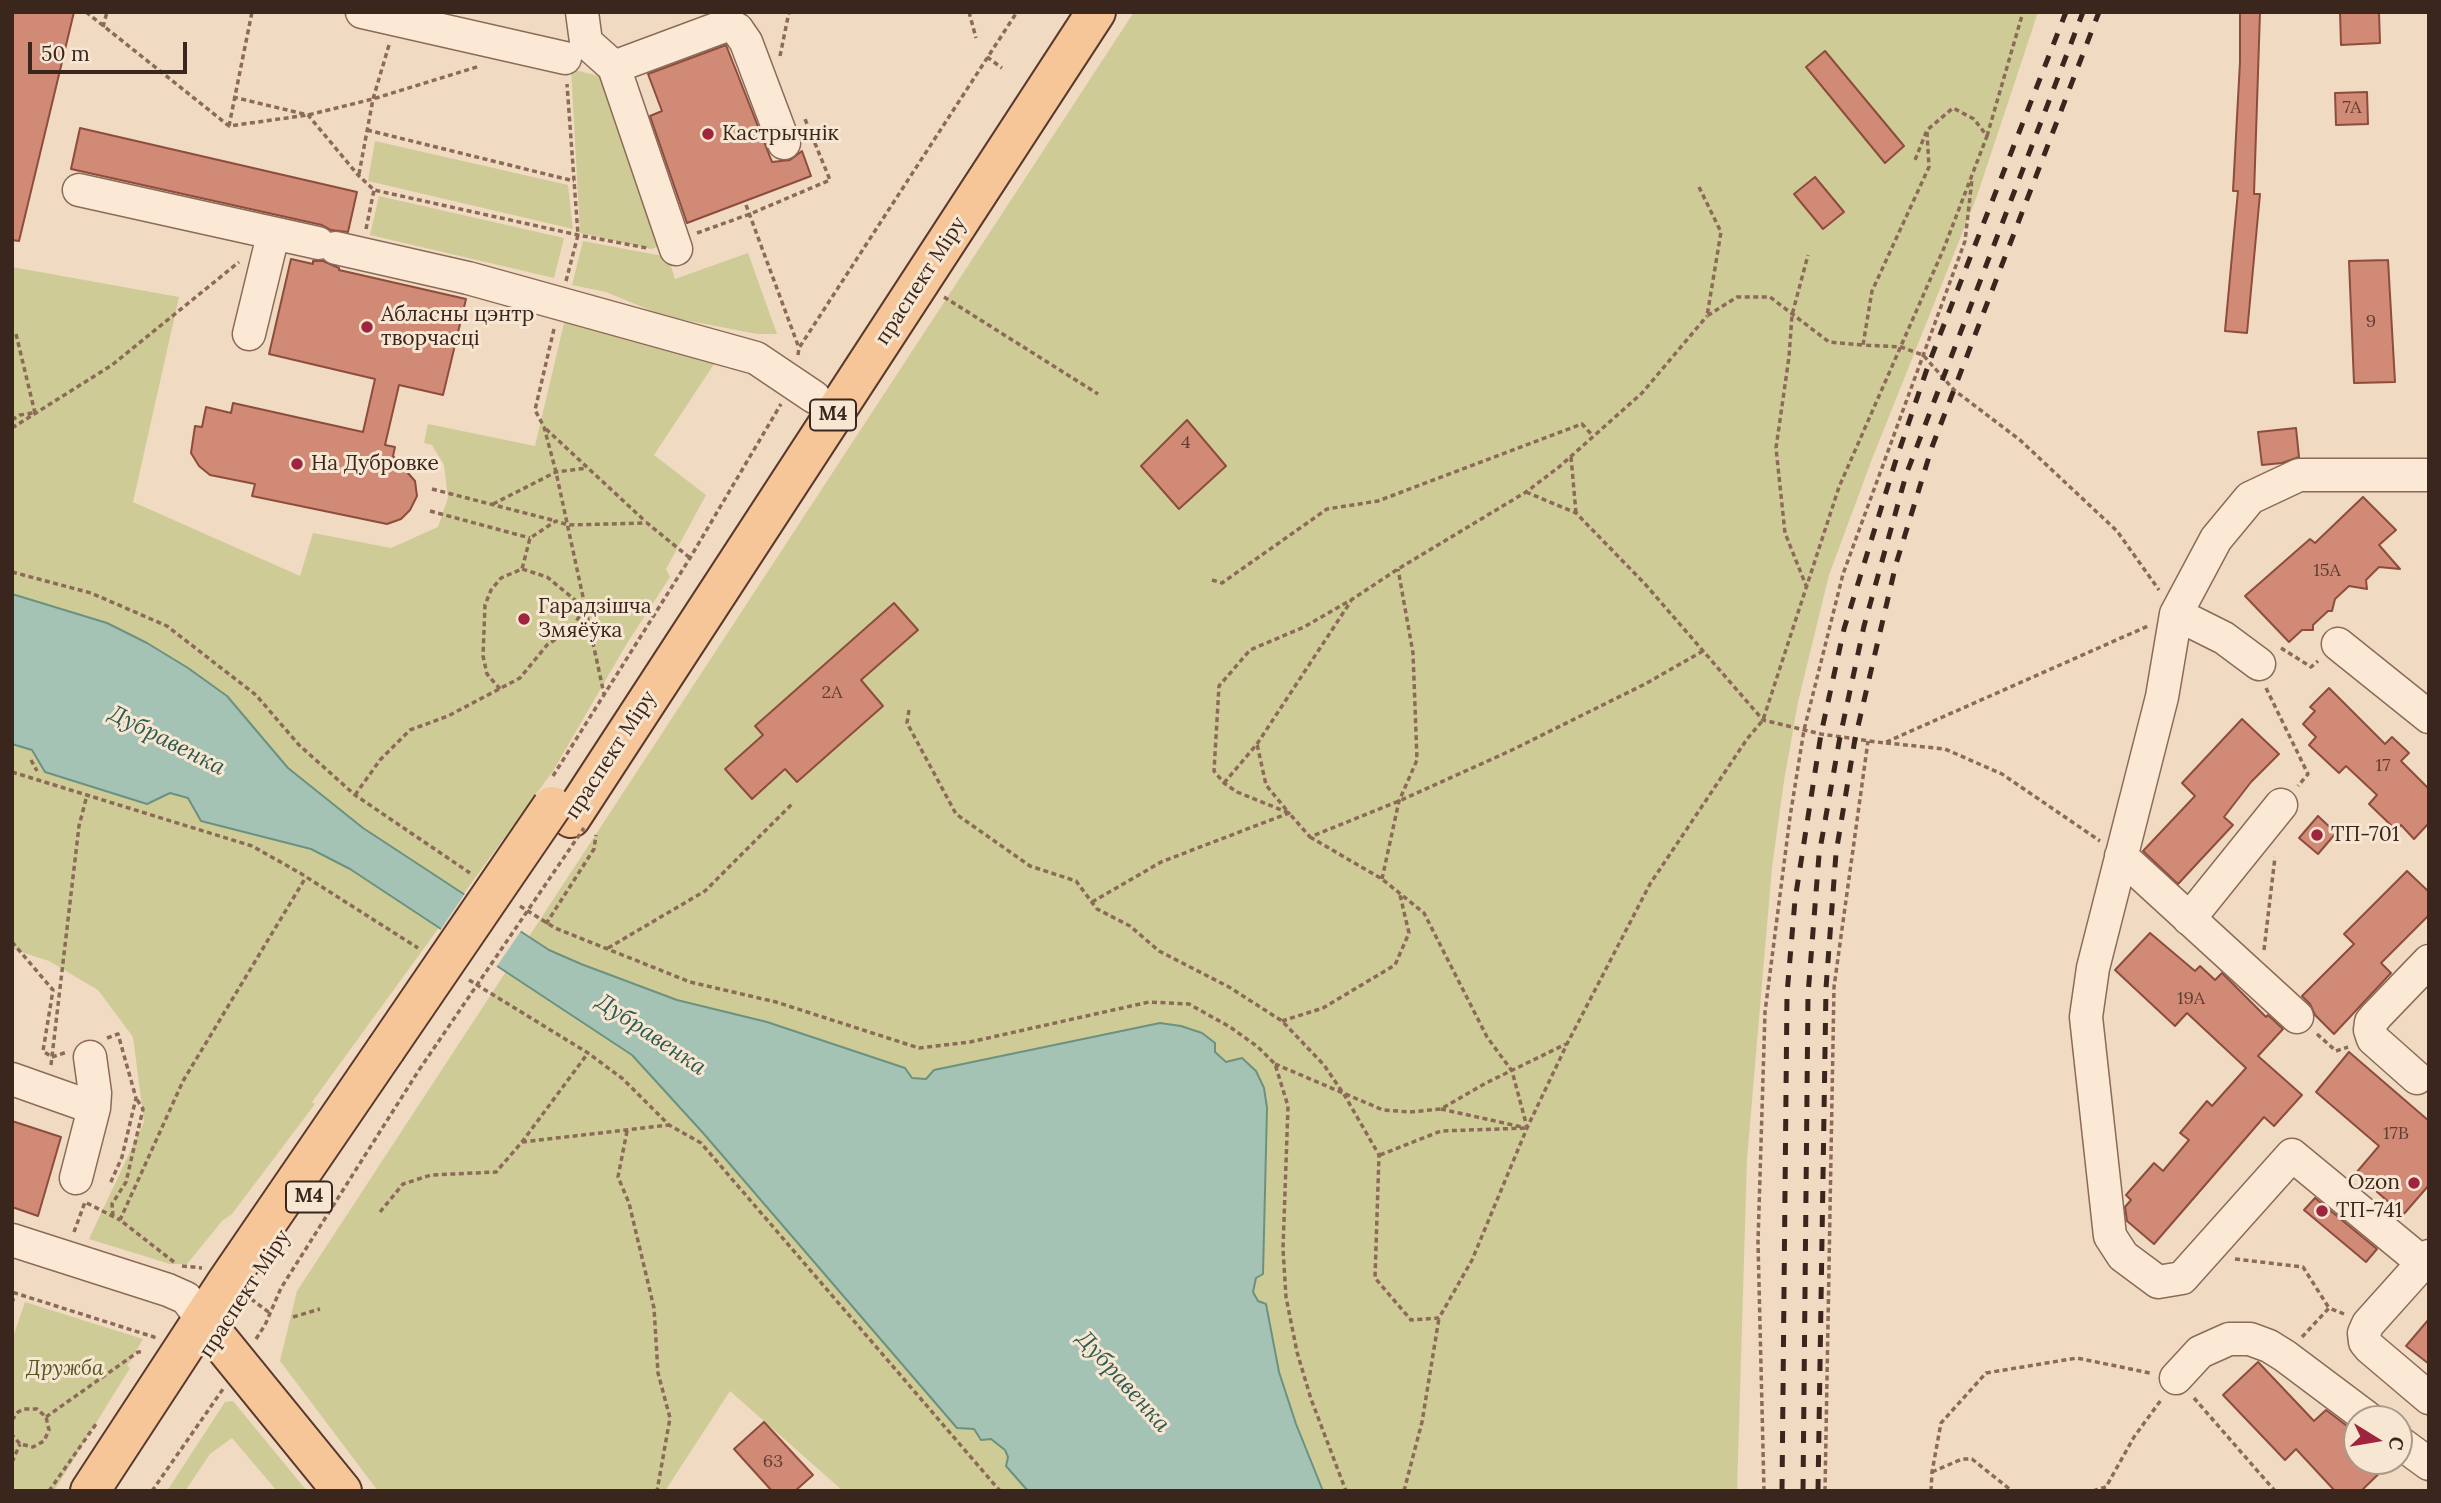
<!DOCTYPE html>
<html>
<head>
<meta charset="utf-8">
<style>
  body { margin:0 }
  #map { position:relative; width:2441px; height:1503px; overflow:hidden; background:#f0dac2; font-family:Lora,serif }
  canvas { display:block }
  .frame { position:absolute; inset:0; border:14px solid #3b261d; pointer-events:none }
  .north { position:absolute; left:2343px; top:1405px; width:70px; height:70px; box-sizing:border-box; background:#f7e6d2; border:2px solid #ac998a; border-radius:50%; rotate:101deg; font-size:19px; font-weight:700; line-height:28px; text-align:center; color:#3b261d }
  .north::after { content:''; display:block; margin:auto; width:24px; height:32px; background:#9e253d; clip-path:polygon(50% 0,100% 100%,50% 72%,0 100%) }
  .scale { position:absolute; left:28px; top:42px; width:159px; height:32px; box-sizing:border-box; border:4px solid #3b261d; border-top:0; padding-left:9px; font-size:21px; line-height:24px; white-space:nowrap; color:#3b261d; -webkit-text-stroke:5px #f7e6d2; paint-order:stroke }
</style>
</head>
<body>
<div id="map">
<canvas width="2441" height="1503"></canvas>
<div class="frame"></div>
<div class="north">С</div>
<div class="scale">50 m</div>
</div>
<script>
const c = document.querySelector('canvas').getContext('2d');
c.lineJoin = 'round';
function fillPath(path, color) { c.fillStyle = color; c.fill(path, 'evenodd'); }
const shape = rows => new Path2D(rows.map(r => 'M' + r).join(''));
function trace(path, color, width, dash) { c.strokeStyle = color; c.lineWidth = width; c.lineCap = dash ? 'butt' : 'round'; c.setLineDash(dash || []); c.stroke(path); }
function drawText(font, color, halo, rows, align = 'center') {
  c.font = font + ' Lora,serif'; c.lineWidth = 6; c.setLineDash([]); c.textBaseline = 'middle'; c.strokeStyle = halo; c.fillStyle = color; for (const [text, x, y, turn = 0] of rows) {
    c.save(); c.translate(x, y); c.rotate((+turn || 0) * Math.PI / 180); c.textAlign = isNaN(turn) ? turn : align; if (halo) c.strokeText(text, 0, 0); c.fillText(text, 0, 0); c.restore();
  }
}
const green = shape([
  [1134,12,2038,12,1977,196,1872,459,1829,575,1798,702,1784,781,1772,867,1747,1159,1737,1491,843,1491,730,1391,665,1491,378,1491,280,1361,297,1291],
  [571,69,603,77,657,238,657,247,651,249,580,233],
  [375,141,568,185,573,229,368,181],
  [379,196,564,238,554,278,370,235],
  [583,241,668,257,675,279,748,253,777,334,757,334,664,316,606,292,572,285],
  [12,267,179,297,133,502,300,576,313,533,391,548,438,527,448,498,444,465,432,445,424,443,428,424,535,446,565,319,718,358,654,455,706,495,666,569,670,577,626,645,553,771,312,1102,315,1104,232,1214,222,1221,187,1264,170,1264,89,1239,144,1122,133,1037,98,990,49,961,12,949],
  [25,1302,143,1339,127,1366,130,1368,54,1491,12,1491,12,1340],
  [233,1401,307,1491,277,1491,232,1438,210,1454,185,1491,167,1491,225,1402]
]);
const water = shape([
  [12,594,107,623,147,643,188,668,227,696,288,768,363,828,549,950,581,964,677,1000,767,1022,905,1068,912,1078,926,1079,934,1070,1160,1023,1181,1026,1202,1033,1215,1043,1215,1052,1226,1062,1242,1058,1256,1071,1264,1088,1267,1108,1263,1274,1256,1278,1253,1292,1258,1301,1266,1304,1279,1372,1296,1424,1323,1491,1028,1491,1006,1466,1008,1457,1005,1450,991,1439,981,1440,974,1429,957,1428,704,1134,632,1055,350,869,311,849,201,821,188,798,170,793,147,804,45,772,32,750,12,744,12,594]
]);
const pier = shape([
  [466,892,523,928,495,969,439,932]
]);
const building = shape([
  [12,12,74,12,19,241,12,240,12,12],
  [2240,12,2260,12,2254,194,2260,194,2247,333,2225,331,2238,191,2233,191,2240,62,2240,12],
  [2340,12,2379,12,2380,43,2341,45,2340,12],
  [726,45,772,162,790,160,802,151,811,176,687,223,650,116,662,111,648,74,726,45],
  [1825,51,1904,146,1885,163,1806,67,1825,51],
  [2367,92,2368,124,2336,125,2335,93,2367,92],
  [80,128,357,192,348,232,331,230,322,225,71,169,80,128],
  [1815,177,1844,212,1823,229,1794,194,1815,177],
  [291,259,313,264,313,261,323,261,339,268,339,270,466,299,443,395,399,385,385,445,395,447,393,456,415,481,417,496,410,510,401,519,387,524,252,496,255,484,210,475,199,466,191,453,195,426,202,427,206,407,231,413,233,403,363,432,375,379,269,354,291,259],
  [2388,260,2395,382,2354,383,2349,261,2388,260],
  [1187,420,1226,466,1179,509,1141,466,1187,420],
  [2296,428,2299,457,2282,463,2262,465,2258,432,2296,428],
  [2363,497,2396,530,2379,545,2400,569,2379,567,2366,580,2367,589,2349,586,2335,599,2332,611,2328,611,2313,625,2313,630,2302,630,2289,642,2245,596,2310,539,2315,543,2363,497],
  [894,603,918,630,861,680,883,706,797,782,785,769,752,799,725,769,763,735,755,726,894,603],
  [2329,688,2385,744,2392,737,2409,753,2401,761,2429,789,2429,823,2414,839,2401,825,2396,830,2369,804,2377,795,2346,766,2339,773,2309,745,2316,737,2303,724,2315,711,2310,707,2329,688],
  [2242,719,2279,754,2251,782,2224,817,2233,825,2178,884,2143,851,2195,796,2182,783,2242,719],
  [2318,816,2336,833,2318,854,2299,838,2318,816],
  [2407,871,2429,892,2429,915,2381,963,2391,973,2334,1034,2315,1015,2310,1004,2302,996,2354,944,2344,934,2407,871],
  [2150,933,2195,971,2200,966,2215,980,2222,973,2266,1017,2268,1015,2283,1029,2258,1056,2302,1095,2274,1126,2264,1117,2154,1244,2127,1221,2125,1207,2131,1200,2126,1195,2154,1163,2163,1171,2189,1140,2180,1133,2207,1101,2212,1106,2246,1068,2187,1013,2175,1026,2115,970,2150,933],
  [2349,1052,2429,1121,2429,1185,2403,1215,2356,1173,2379,1146,2316,1092,2349,1052],
  [12,1121,61,1137,38,1216,12,1207,12,1121],
  [2315,1198,2377,1249,2366,1262,2304,1210,2315,1198],
  [2429,1319,2429,1364,2406,1346,2429,1319],
  [2258,1362,2314,1421,2326,1410,2355,1432,2357,1461,2392,1461,2361,1491,2335,1491,2296,1449,2285,1460,2223,1395,2258,1362],
  [764,1422,813,1475,795,1491,772,1491,734,1449,764,1422]
]);
const path = shape([
  [86,12,229,126,308,115,373,99,480,66],
  [969,12,976,38],
  [103,27,107,12],
  [780,56,789,12],
  [987,57,1002,68],
  [233,97,308,115,358,175,374,190,578,235,647,248],
  [229,126,252,12],
  [367,130,574,181],
  [1927,132,1929,167,1872,291,1863,345,1901,347,1923,355,1954,390,2020,440,2117,531,2159,590],
  [1987,136,2023,12],
  [359,174,373,99,389,45],
  [1699,187,1721,232,1707,316,1737,297,1770,297,1829,342,1863,345],
  [746,205,799,348],
  [366,229,374,190],
  [697,233,750,214,830,180,805,119],
  [566,281,578,235,567,84],
  [944,297,1098,394],
  [554,329,535,410,544,427,556,472,604,694],
  [16,334,35,413],
  [798,355,799,348,1017,12],
  [12,420,20,415,33,413],
  [12,428,112,365,239,262],
  [546,429,645,521],
  [1571,457,1576,513],
  [432,489,556,521],
  [1526,492,1576,513,1645,584,1763,720,1821,734,1884,743,2148,626],
  [493,504,556,472,587,468],
  [430,511,530,538],
  [12,572,91,593,167,626,256,695,299,745,355,795,470,873],
  [1212,580,1222,583,1327,509,1378,501,1582,424,1593,436],
  [1807,588,1785,533,1776,448,1789,357,1792,315,1808,255],
  [2281,648,2311,667,2318,661],
  [1703,651,1645,684,1510,751,1399,801,1310,837,1289,813,1237,792,1224,783,1214,771,1219,686,1250,650,1304,627,1351,600,1398,569,1526,492,1559,467,1642,393,1707,316],
  [2266,688,2308,774,2298,786],
  [500,689,487,674,483,656,485,605,491,590,501,578,522,569,530,538,556,521,568,525,647,523,690,558],
  [909,710,907,723,956,814,1030,866,1076,881,1097,909,1130,926,1159,951,1229,987,1282,1021,1324,1065,1345,1096,1379,1155,1375,1278,1411,1320,1439,1318,1472,1260,1527,1128,1567,1044,1650,884,1747,739,1763,720,1839,487,1944,248,1987,136,1974,119,1953,108,1927,130,1915,160],
  [1886,743,1945,749,2002,774,2100,841],
  [31,760,37,771],
  [12,772,252,846,300,873,418,948],
  [553,776,690,558,781,404],
  [1224,783,1257,744,1351,601],
  [355,795,380,760,410,730,448,716,520,678,547,645,571,629,585,608,547,577,522,569],
  [1310,837,1382,879,1424,913,1487,1037,1512,1071,1527,1127],
  [1382,879,1399,801,1417,760,1413,653,1398,569],
  [1092,902,1161,862,1289,813,1266,785,1257,744],
  [520,906,555,928,690,982,776,1002,919,1048,970,1042,1149,1002,1189,1004,1230,1027,1258,1047,1275,1064,1288,1106,1283,1249,1286,1297,1297,1352,1311,1399,1346,1491],
  [546,924,594,849,596,835],
  [12,942,53,990,43,1051,52,1057],
  [608,948,705,891,792,804],
  [2264,950,2275,857],
  [469,980,588,1053,623,1079,669,1125,701,1143,1000,1491],
  [1282,1021,1323,1008,1395,965,1409,933,1400,895],
  [2317,1034,2336,1051,2348,1047],
  [107,1038,118,1034,136,1098,122,1157,110,1184],
  [52,1057,67,1052],
  [1275,1064,1383,1110,1410,1112,1441,1109,1486,1083,1566,1044],
  [51,1065,79,826,87,795],
  [1441,1109,1522,1127],
  [627,1131,618,1177,629,1203,654,1308,658,1373,670,1418,657,1491],
  [522,1142,669,1125],
  [1380,1155,1441,1131,1527,1128],
  [380,1212,403,1184,431,1175,496,1172,522,1142,588,1053],
  [113,1216,112,1204,126,1182,143,1109,136,1098],
  [74,1232,85,1202,120,1220],
  [2235,1259,2303,1267,2329,1308],
  [174,1262,120,1220,183,1081,306,877],
  [182,1266,202,1268],
  [251,1299,270,1313],
  [12,1303,15,1293,154,1337,153,1339],
  [293,1317,320,1309],
  [2302,1337,2329,1308,2344,1314],
  [256,1339,265,1325,281,1288,419,1070],
  [2194,1398,2275,1491],
  [46,1417,138,1352,144,1352],
  [12,1420,18,1412,24,1409,37,1409,46,1417,49,1430,44,1441,33,1447,20,1444,12,1435],
  [12,1462,20,1444],
  [1932,1472,1962,1459,1972,1459,2012,1491],
  [49,1491,96,1424],
  [152,1491,223,1389],
  [1404,1491,1422,1422,1439,1318],
  [1764,1491,1758,1242,1765,1012,1790,817,1804,730,1843,574,1965,241,1972,179],
  [1825,1491,1834,987,1868,741],
  [1931,1491,1932,1472,1941,1423,1986,1373,2077,1358,2150,1373],
  [2093,1491,2106,1487,2134,1437,2161,1400]
]);
const minor = shape([
  [362,12,565,58],
  [582,12,586,42,614,67],
  [79,190,318,243],
  [336,248,468,278,756,358,814,397],
  [676,249,614,67,727,25,737,29,746,42,784,143],
  [249,334,273,235],
  [2176,614,2224,638,2259,664],
  [2338,644,2429,717],
  [2121,856,2297,1017],
  [2189,919,2281,805],
  [90,1057,95,1093,94,1108],
  [2417,1078,2373,1039,2370,1030,2371,1022,2377,1015,2429,961],
  [12,1079,94,1108,76,1178],
  [12,1240,168,1290,186,1298,202,1319],
  [2429,1256,2368,1324,2364,1333,2365,1342,2370,1348,2429,1398],
  [2423,1263,2292,1155,2182,1278,2158,1282,2123,1256,2110,1236,2086,1017,2093,968,2162,697,2176,614,2216,539,2250,498,2299,475,2429,475],
  [2176,1378,2200,1352,2229,1339,2250,1339,2269,1346,2285,1356,2369,1419],
  [2399,1442,2429,1464]
]);
const major = shape([
  [571,818,1096,12],
  [202,1319,342,1491],
  [90,1491,226,1283,386,1049]
]);
const rail = shape([
  [1782,1491,1787,994,1795,900,1821,734,1844,629,1895,463,1929,363,2066,12],
  [1803,1491,1808,995,1819,855,1840,737,1864,626,1906,475,2083,12],
  [1818,1491,1826,988,1836,853,1855,739,1896,564,1932,447,2099,12]
]);
const pathBridge = shape([
  [419,1070,584,828]
]);
const majorBridge = shape([
  [386,1049,552,806]
]);
const markers = [
  [708,134,7,"#9e253d"],
  [367,327,7,"#9e253d"],
  [297,464,7,"#9e253d"],
  [524,619,7,"#9e253d"],
  [2317,835,7,"#9e253d"],
  [2414,1183,7,"#9e253d"],
  [2322,1211,7,"#9e253d"]
];
const numberNames = [
  ["7А",2352,108],
  ["9",2371,322],
  ["4",1186,443],
  ["15А",2327,571],
  ["2А",832,693],
  ["17",2383,766],
  ["19А",2191,999],
  ["17В",2396,1134],
  ["63",773,1462]
];
const shields = [
  [833,415,46],
  [309,1197,46]
];
const shieldNames = [
  ["М4",833,415],
  ["М4",309,1197]
];
const poiNames = [
  ["Кастрычнік",722,134],
  ["Абласны цэнтр",381,315],
  ["творчасці",381,339],
  ["На Дубровке",311,464],
  ["Гарадзішча",538,607],
  ["Змяёўка",538,631],
  ["ТП-701",2331,835],
  ["Ozon",2400,1183,"right"],
  ["ТП-741",2336,1211]
];
const streetNames = [
  ["праспект Міру",921,281,-57],
  ["праспект Міру",611,755,-57],
  ["праспект Міру",245,1294,-57]
];
const parkNames = [
  ["Дружба",65,1369]
];
const waterNames = [
  ["Дубравенка",167,741,27],
  ["Дубравенка",651,1035,34],
  ["Дубравенка",1123,1382,48]
];
fillPath(green, '#cfcb96');
fillPath(water, '#a5c3b4');
trace(water, '#6b9281', 2);
fillPath(pier, '#f0dac2');
fillPath(building, '#d18a76');
trace(building, '#8c4d3d', 2);
trace(minor, '#8c6a58', 35);
trace(major, '#59392d', 42);
trace(path, '#8c6a58', 3.5, [5, 3.5]);
trace(minor, '#fbe9d6', 32);
trace(major, '#f6c698', 38);
trace(rail, '#3b261d', 5, [12, 12]);
trace(majorBridge, '#59392d', 42, []);
trace(pathBridge, '#8c6a58', 3.5, [5, 3.5]);
trace(majorBridge, '#f6c698', 38);
for (const [x, y, r, color] of markers) { const dot = new Path2D(); dot.arc(x, y, r, 0, 2 * Math.PI); c.fillStyle = color; c.fill(dot); trace(dot, '#f7e6d2', 2.5); }
drawText('18px', '#603f33', null, numberNames);
for (const [x, y, w] of shields) { const box = new Path2D(); box.roundRect(x - w / 2, y - 15.5, w, 31, 5); c.fillStyle = '#f7e6d2'; c.fill(box); trace(box, '#3b261d', 2); }
drawText('bold 19px', '#3b261d', null, shieldNames);
drawText('21px', '#3b261d', '#f7e6d2', poiNames, 'left');
drawText('21px', '#3b261d', '#f7e6d2', streetNames);
drawText('italic 21px', '#555823', '#f7e6d2', parkNames);
drawText('italic 23px', '#2c5b4f', '#f7e6d2', waterNames);
</script>
</body>
</html>
